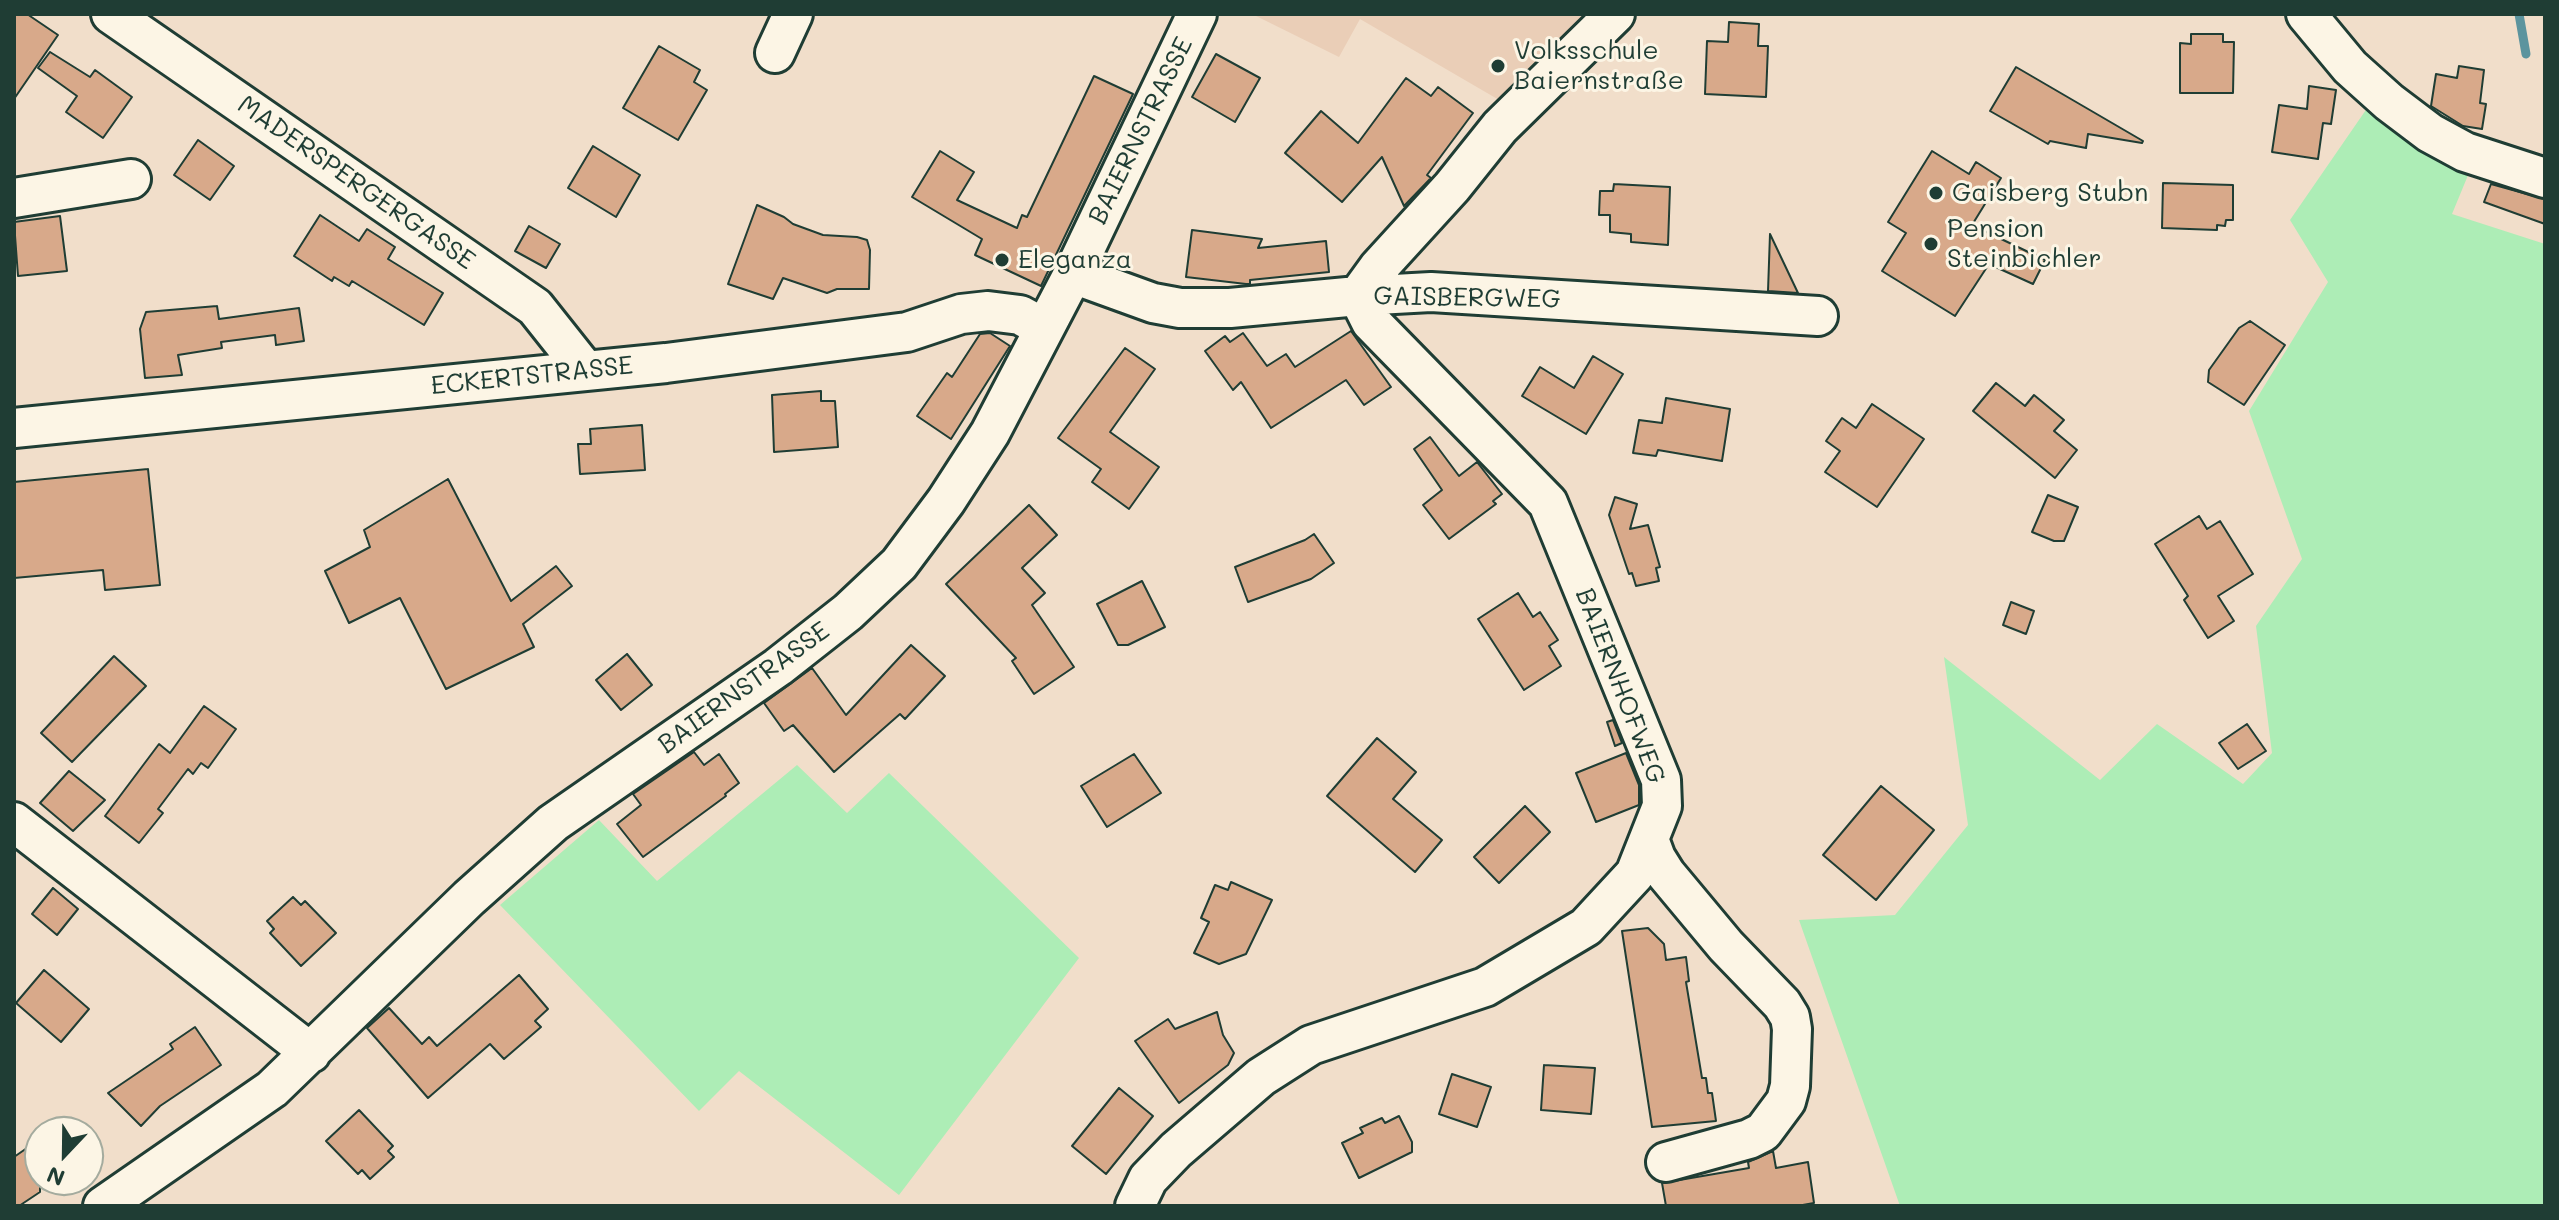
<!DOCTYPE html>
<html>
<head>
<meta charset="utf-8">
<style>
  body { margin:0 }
  #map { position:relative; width:2559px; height:1220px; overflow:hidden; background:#f1deca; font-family:Mali,sans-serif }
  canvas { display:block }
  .frame { position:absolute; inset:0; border:16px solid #1f3d34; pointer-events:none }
  .north { position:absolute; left:24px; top:1116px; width:80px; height:80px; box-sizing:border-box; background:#fcf5e5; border:2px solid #a4ab9e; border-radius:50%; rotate:202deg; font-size:22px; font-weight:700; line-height:32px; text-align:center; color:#1f3d34 }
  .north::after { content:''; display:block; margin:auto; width:28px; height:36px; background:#1f3d34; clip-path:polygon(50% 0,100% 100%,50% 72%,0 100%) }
</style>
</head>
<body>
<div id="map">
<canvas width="2559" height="1220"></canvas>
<div class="frame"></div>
<div class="north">N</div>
</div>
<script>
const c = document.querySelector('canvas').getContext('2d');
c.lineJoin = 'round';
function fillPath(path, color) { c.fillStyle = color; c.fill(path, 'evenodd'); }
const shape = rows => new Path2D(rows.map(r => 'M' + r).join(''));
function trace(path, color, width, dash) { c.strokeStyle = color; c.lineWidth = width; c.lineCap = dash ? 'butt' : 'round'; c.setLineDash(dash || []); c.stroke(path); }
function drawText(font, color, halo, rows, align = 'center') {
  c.font = font + ' Mali,sans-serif'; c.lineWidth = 6; c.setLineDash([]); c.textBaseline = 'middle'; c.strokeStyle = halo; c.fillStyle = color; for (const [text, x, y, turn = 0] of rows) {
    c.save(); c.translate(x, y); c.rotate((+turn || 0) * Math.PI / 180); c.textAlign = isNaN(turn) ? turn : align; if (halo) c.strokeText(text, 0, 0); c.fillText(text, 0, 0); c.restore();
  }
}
const built = shape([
  [1252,14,1593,14,1506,104,1360,19,1339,57]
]);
const green = shape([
  [2370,104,2471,168,2452,214,2545,244,2545,1206,1900,1206,1799,920,1895,915,1968,825,1944,657,2100,780,2157,724,2243,784,2272,753,2256,626,2302,559,2249,411,2328,282,2290,220],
  [797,765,847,813,889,773,1079,958,899,1195,739,1071,699,1111,500,905,599,820,657,881]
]);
const stream = shape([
  [2519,14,2526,54]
]);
const building = shape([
  [14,14,27,14,58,35,14,99,14,14],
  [1729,22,1759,24,1758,46,1768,46,1766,97,1705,94,1707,41,1728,42,1729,22],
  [2191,34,2223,34,2223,42,2234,42,2233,93,2180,93,2180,43,2191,44,2191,34],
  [659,46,700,70,694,82,707,90,678,140,623,108,659,46],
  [50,52,90,77,95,70,132,97,103,138,66,112,77,96,38,68,50,52],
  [1216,54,1260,78,1235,122,1192,97,1216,54],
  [2459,66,2484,70,2480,103,2486,104,2482,129,2463,126,2431,106,2436,74,2457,78,2459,66],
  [2016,67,2143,141,2142,143,2088,134,2086,148,2050,141,2048,144,1990,111,2016,67],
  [1094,76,1133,94,1041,286,975,255,982,239,912,197,940,151,974,172,957,200,1017,228,1022,215,1027,217,1094,76],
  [1406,78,1431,96,1438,87,1473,113,1427,175,1431,178,1404,206,1382,157,1342,202,1285,153,1321,111,1358,143,1406,78],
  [2309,86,2336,90,2331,124,2323,123,2318,159,2272,152,2279,105,2307,109,2309,86],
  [198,140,234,166,210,200,174,175,198,140],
  [593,146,640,175,616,217,568,188,593,146],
  [1932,151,1969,174,1976,162,2001,178,1972,225,2045,260,2033,284,1989,264,1955,316,1882,271,1906,233,1888,222,1932,151],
  [2163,183,2233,185,2233,220,2226,220,2225,226,2217,225,2217,230,2162,228,2163,183],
  [1614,184,1670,187,1668,245,1631,242,1631,234,1610,232,1610,215,1599,215,1600,191,1613,191,1614,184],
  [2491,184,2545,199,2545,224,2484,202,2491,184],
  [757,205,784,217,793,224,823,235,857,237,867,240,870,250,869,289,837,289,827,293,783,278,773,299,728,284,757,205],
  [320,215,359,241,367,229,395,247,388,259,443,293,424,325,352,281,349,286,334,277,332,281,294,256,320,215],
  [60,216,67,271,18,276,14,222,60,216],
  [529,226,560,244,546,268,515,251,529,226],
  [1192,230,1262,239,1258,248,1326,241,1329,272,1250,280,1250,284,1246,284,1186,277,1192,230],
  [1770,234,1798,293,1768,291,1770,234],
  [217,306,219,319,299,308,304,341,276,345,275,335,221,342,222,348,178,355,182,375,145,378,140,329,146,312,217,306],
  [2250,321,2285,345,2244,405,2208,382,2209,370,2239,328,2250,321],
  [1351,331,1391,387,1364,405,1346,380,1271,428,1241,382,1233,390,1205,351,1225,336,1230,342,1243,333,1267,366,1286,354,1295,367,1351,331],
  [990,333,1010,346,951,439,917,416,947,373,952,377,980,334,990,333],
  [1125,348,1155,369,1110,432,1159,467,1129,509,1092,482,1101,469,1058,438,1125,348],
  [1593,356,1623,374,1586,434,1522,396,1540,367,1574,388,1593,356],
  [1996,383,2025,406,2034,395,2064,420,2054,431,2077,450,2055,478,1973,411,1996,383],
  [821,391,821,401,835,401,838,447,774,452,772,395,821,391],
  [1666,398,1730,409,1722,461,1658,450,1656,456,1633,453,1639,420,1662,423,1666,398],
  [1872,404,1924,439,1877,507,1825,472,1840,451,1826,441,1842,418,1856,428,1872,404],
  [642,425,645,470,580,474,578,444,591,444,590,429,642,425],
  [1430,437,1459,476,1477,462,1502,494,1493,501,1496,504,1449,539,1423,505,1442,490,1414,449,1430,437],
  [148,469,160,585,105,590,103,570,14,578,14,482,148,469],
  [448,479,511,601,556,566,572,586,523,624,534,647,446,689,400,598,349,623,325,571,370,547,364,530,448,479],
  [2048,495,2078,507,2064,541,2054,541,2032,532,2048,495],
  [1615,497,1637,504,1630,529,1648,525,1660,567,1656,568,1659,581,1636,586,1632,573,1629,574,1609,515,1615,497],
  [1029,505,1057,535,1022,568,1045,593,1032,605,1074,667,1034,694,1012,661,1016,658,946,584,1029,505],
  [2199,516,2207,529,2220,521,2253,574,2218,596,2234,621,2208,638,2184,600,2188,596,2155,544,2199,516],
  [1314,534,1334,563,1311,579,1248,602,1235,567,1305,540,1314,534],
  [1142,581,1165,627,1128,645,1118,645,1097,604,1142,581],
  [1518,593,1533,617,1540,612,1558,640,1549,646,1561,666,1524,690,1478,619,1518,593],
  [2011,602,2034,611,2026,634,2003,625,2011,602],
  [911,645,945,676,905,719,900,714,834,772,793,725,784,731,764,703,812,668,846,715,911,645],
  [627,654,652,685,621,710,596,680,627,654],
  [114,656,146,686,72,762,41,733,114,656],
  [204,706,236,729,208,768,201,763,193,774,188,769,158,809,163,813,139,843,105,816,159,744,170,753,204,706],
  [1613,720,1622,743,1615,746,1607,722,1613,720],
  [2247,724,2266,751,2238,769,2219,743,2247,724],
  [1377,738,1416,772,1393,799,1442,840,1415,872,1327,796,1377,738],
  [694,752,704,765,719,754,739,783,725,794,726,796,643,857,617,824,641,805,633,794,694,752],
  [1626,753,1639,785,1639,805,1596,822,1576,773,1626,753],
  [1134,754,1161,793,1107,827,1081,786,1134,754],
  [69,771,105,800,73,831,40,803,69,771],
  [1881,786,1934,830,1876,900,1823,855,1881,786],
  [1525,806,1550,832,1499,883,1474,857,1525,806],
  [1231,882,1272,900,1246,954,1219,964,1194,953,1209,922,1201,918,1215,885,1228,890,1231,882],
  [53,888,78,909,57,935,32,914,53,888],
  [293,897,301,905,305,901,336,933,301,966,270,933,274,929,267,921,293,897],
  [1648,928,1664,944,1666,960,1686,957,1689,981,1686,982,1702,1078,1706,1078,1708,1093,1712,1093,1716,1121,1652,1127,1622,931,1648,928],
  [44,970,89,1009,61,1042,16,1003,44,970],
  [519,975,548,1009,535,1021,541,1027,504,1059,490,1044,428,1098,367,1028,389,1008,422,1044,429,1037,437,1046,519,975],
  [1217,1012,1223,1035,1234,1053,1228,1065,1179,1103,1135,1041,1168,1019,1175,1029,1217,1012],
  [195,1027,221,1065,160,1106,141,1126,108,1093,173,1049,170,1044,195,1027],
  [1544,1065,1595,1068,1591,1114,1541,1110,1544,1065],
  [1452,1074,1491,1087,1477,1127,1439,1114,1452,1074],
  [1119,1088,1153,1116,1106,1174,1072,1146,1119,1088],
  [359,1110,393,1146,388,1151,394,1157,370,1179,362,1170,358,1174,326,1141,359,1110],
  [1399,1116,1412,1142,1412,1152,1359,1178,1342,1143,1363,1133,1360,1128,1382,1118,1385,1123,1399,1116],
  [40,1139,40,1192,19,1206,14,1206,14,1157,40,1139],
  [1773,1151,1776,1168,1808,1162,1814,1203,1797,1206,1666,1206,1662,1183,1749,1168,1748,1162,1773,1151]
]);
const street = shape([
  [111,14,535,307,585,370],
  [2306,14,2350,67,2389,102,2430,133,2465,152,2545,178],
  [775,53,793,14],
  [14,198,131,179],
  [1073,274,1153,303,1180,308,1230,308,1358,296,1431,292,1818,316],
  [1358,296,1379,267,1452,187,1500,127,1615,14],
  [14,428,666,363,907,332,961,314,988,311,1020,315,1044,328],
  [14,822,311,1053],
  [1649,839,1656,858,1666,874,1726,946,1782,1004,1790,1017,1792,1029,1790,1086,1786,1101,1763,1132,1749,1139,1666,1162],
  [103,1206,272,1089,469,898,553,823,778,667,848,612,899,564,946,501,990,433,1073,274,1197,14],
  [1135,1206,1148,1179,1176,1150,1261,1077,1311,1045,1485,987,1586,927,1635,874,1662,806,1661,780,1548,503,1371,322,1358,296]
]);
const markers = [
  [1498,66,8,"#1f3d34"],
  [1936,193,8,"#1f3d34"],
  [1931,244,8,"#1f3d34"],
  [1002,260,8,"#1f3d34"]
];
const poiNames = [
  ["Volksschule",1514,51],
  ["Baiernstraße",1514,81],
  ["Gaisberg Stubn",1952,193],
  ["Pension",1947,229],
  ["Steinbichler",1947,259],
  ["Eleganza",1018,260]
];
const streetNames = [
  ["BAIERNSTRASSE",1141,131,-64],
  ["MADERSPERGERGASSE",356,183,35],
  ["GAISBERGWEG",1467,298,1],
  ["ECKERTSTRASSE",532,376,-6],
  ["BAIERNHOFWEG",1620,686,69],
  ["BAIERNSTRASSE",744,688,-36]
];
fillPath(built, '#eaceb7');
fillPath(green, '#adedb6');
trace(stream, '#5c949e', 9);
fillPath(building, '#d8a98a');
trace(building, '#1f3d34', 2);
trace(street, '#1f3d34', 44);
trace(street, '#fcf5e5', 38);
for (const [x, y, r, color] of markers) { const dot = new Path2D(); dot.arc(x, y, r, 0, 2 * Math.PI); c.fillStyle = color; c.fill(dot); trace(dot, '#fcf5e5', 3); }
drawText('26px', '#1f3d34', '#fcf5e5', poiNames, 'left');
drawText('26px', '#1f3d34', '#fcf5e5', streetNames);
</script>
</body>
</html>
